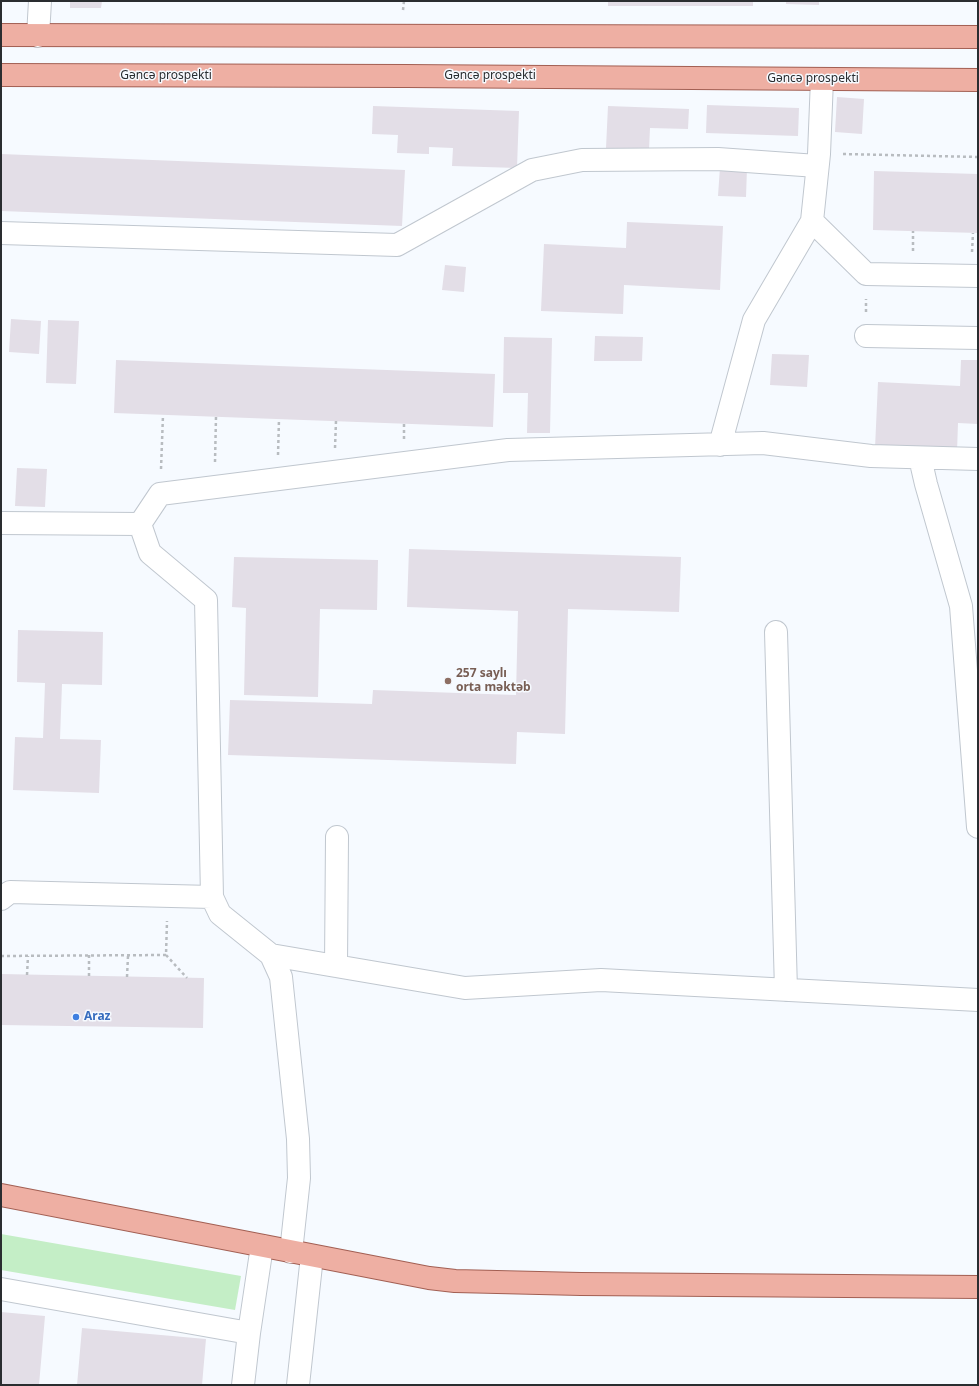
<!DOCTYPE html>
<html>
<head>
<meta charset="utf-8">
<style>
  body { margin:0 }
  #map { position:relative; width:979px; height:1386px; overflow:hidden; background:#f6faff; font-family:"Noto Sans",sans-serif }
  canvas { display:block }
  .frame { position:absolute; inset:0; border:2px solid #2a2d30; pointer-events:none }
</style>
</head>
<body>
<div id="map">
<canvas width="979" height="1386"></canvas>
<div class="frame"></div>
</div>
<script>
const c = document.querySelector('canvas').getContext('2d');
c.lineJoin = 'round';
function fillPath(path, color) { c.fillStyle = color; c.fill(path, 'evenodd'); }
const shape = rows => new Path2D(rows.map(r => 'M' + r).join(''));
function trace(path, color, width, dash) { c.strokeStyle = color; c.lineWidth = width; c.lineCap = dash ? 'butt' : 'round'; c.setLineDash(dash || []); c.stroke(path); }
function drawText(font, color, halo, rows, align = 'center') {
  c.font = font + ' "Noto Sans",sans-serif'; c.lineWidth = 3; c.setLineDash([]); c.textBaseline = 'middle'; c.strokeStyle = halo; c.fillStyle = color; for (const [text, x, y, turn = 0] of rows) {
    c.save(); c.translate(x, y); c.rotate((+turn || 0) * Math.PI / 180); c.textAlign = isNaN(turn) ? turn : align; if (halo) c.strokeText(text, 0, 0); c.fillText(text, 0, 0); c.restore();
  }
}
const green = shape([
  [1,1234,241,1276,235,1310,1,1270]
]);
const building = shape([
  [70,1,102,1,101,8,70,8],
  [608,1,753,1,753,6,608,6],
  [786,1,819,1,819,5,786,4],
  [837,97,864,99,862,134,835,132],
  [707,105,799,108,798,136,706,133],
  [373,106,519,111,517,168,452,166,453,148,429,147,429,154,397,153,398,135,372,134],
  [608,106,689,109,688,129,650,128,649,150,606,148],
  [1,154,405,170,402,226,1,211],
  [720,167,747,168,746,197,718,196],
  [874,171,978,174,978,233,873,230],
  [627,222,723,226,720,290,624,285,623,314,541,311,544,244,626,248],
  [445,265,466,267,464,292,442,290],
  [11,319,41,321,39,354,9,352],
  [48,320,79,321,76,384,46,383],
  [595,336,643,337,642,361,594,361],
  [504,337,552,338,550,433,527,433,528,393,503,393],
  [772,354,809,355,807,387,770,385],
  [116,360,495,374,493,427,114,413],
  [961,360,978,360,978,424,958,423,957,452,875,448,878,382,960,386],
  [17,468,47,469,45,507,15,506],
  [409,549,681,557,679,612,568,609,565,734,517,732,516,764,228,755,230,700,372,704,373,690,516,695,518,611,407,607],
  [234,557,378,560,377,610,320,609,318,697,244,695,246,608,232,607],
  [18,630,103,632,102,685,62,684,60,739,101,740,99,793,13,790,15,737,43,738,45,683,17,682],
  [1,974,204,978,203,1028,1,1025],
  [1,1312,45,1316,39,1385,1,1385],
  [82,1328,206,1339,202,1385,77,1385]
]);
const path = shape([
  [403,10,404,1],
  [843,154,978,157],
  [913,251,913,231],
  [972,252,973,233],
  [866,312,866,299],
  [404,439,404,424],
  [335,448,336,421],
  [278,455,279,419],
  [215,462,216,417],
  [161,469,163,415],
  [166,955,187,978],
  [1,956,166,955,167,921],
  [27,975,28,956],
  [89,976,89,955],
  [127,977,128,956]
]);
const minor = shape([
  [38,36,40,1],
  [812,221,866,274,978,276],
  [1,233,397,245,532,170,582,160,718,159,817,166],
  [866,336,978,338],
  [720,445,754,320,812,221,819,154,822,79],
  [920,458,926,484,961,606,978,827],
  [1,523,140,524],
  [140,524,160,494,508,450,763,443,871,456,978,459],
  [140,524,150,553,206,600,212,897,220,914,271,955,281,977,298,1139,299,1178,291,1252],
  [776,632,786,990],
  [1,899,10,892,212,897],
  [271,955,465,988,601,980,978,1000],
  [336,966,337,837],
  [1,1289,249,1333],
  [243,1385,249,1333,262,1246],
  [298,1385,312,1256]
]);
const major = shape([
  [1,35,978,37],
  [1,75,406,76,978,80],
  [1,1195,429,1278,455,1281,581,1284,978,1287]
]);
const markers = [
  [448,681,4,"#8d6e63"],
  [76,1017,4,"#3f7fe0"]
];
const streetNames = [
  ["Gəncə prospekti",166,76],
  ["Gəncə prospekti",490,76],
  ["Gəncə prospekti",813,79]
];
const educationNames = [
  ["257 saylı",456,674],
  ["orta məktəb",456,688]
];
const shopNames = [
  ["Araz",84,1017]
];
fillPath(green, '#c4eec6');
fillPath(building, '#e3dee7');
trace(minor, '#c0c7cf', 24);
trace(major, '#a25f53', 24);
trace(path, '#b8bcc0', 2.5, [3, 3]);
trace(minor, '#fff', 22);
trace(major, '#eeafa3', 22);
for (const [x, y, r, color] of markers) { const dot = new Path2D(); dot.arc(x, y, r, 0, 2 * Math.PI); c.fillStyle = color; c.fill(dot); trace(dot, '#f6faff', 1.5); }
drawText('12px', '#2a2d30', '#f6faff', streetNames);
drawText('bold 12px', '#785e54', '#f6faff', educationNames, 'left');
drawText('bold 12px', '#366cbe', '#f6faff', shopNames, 'left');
</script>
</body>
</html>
